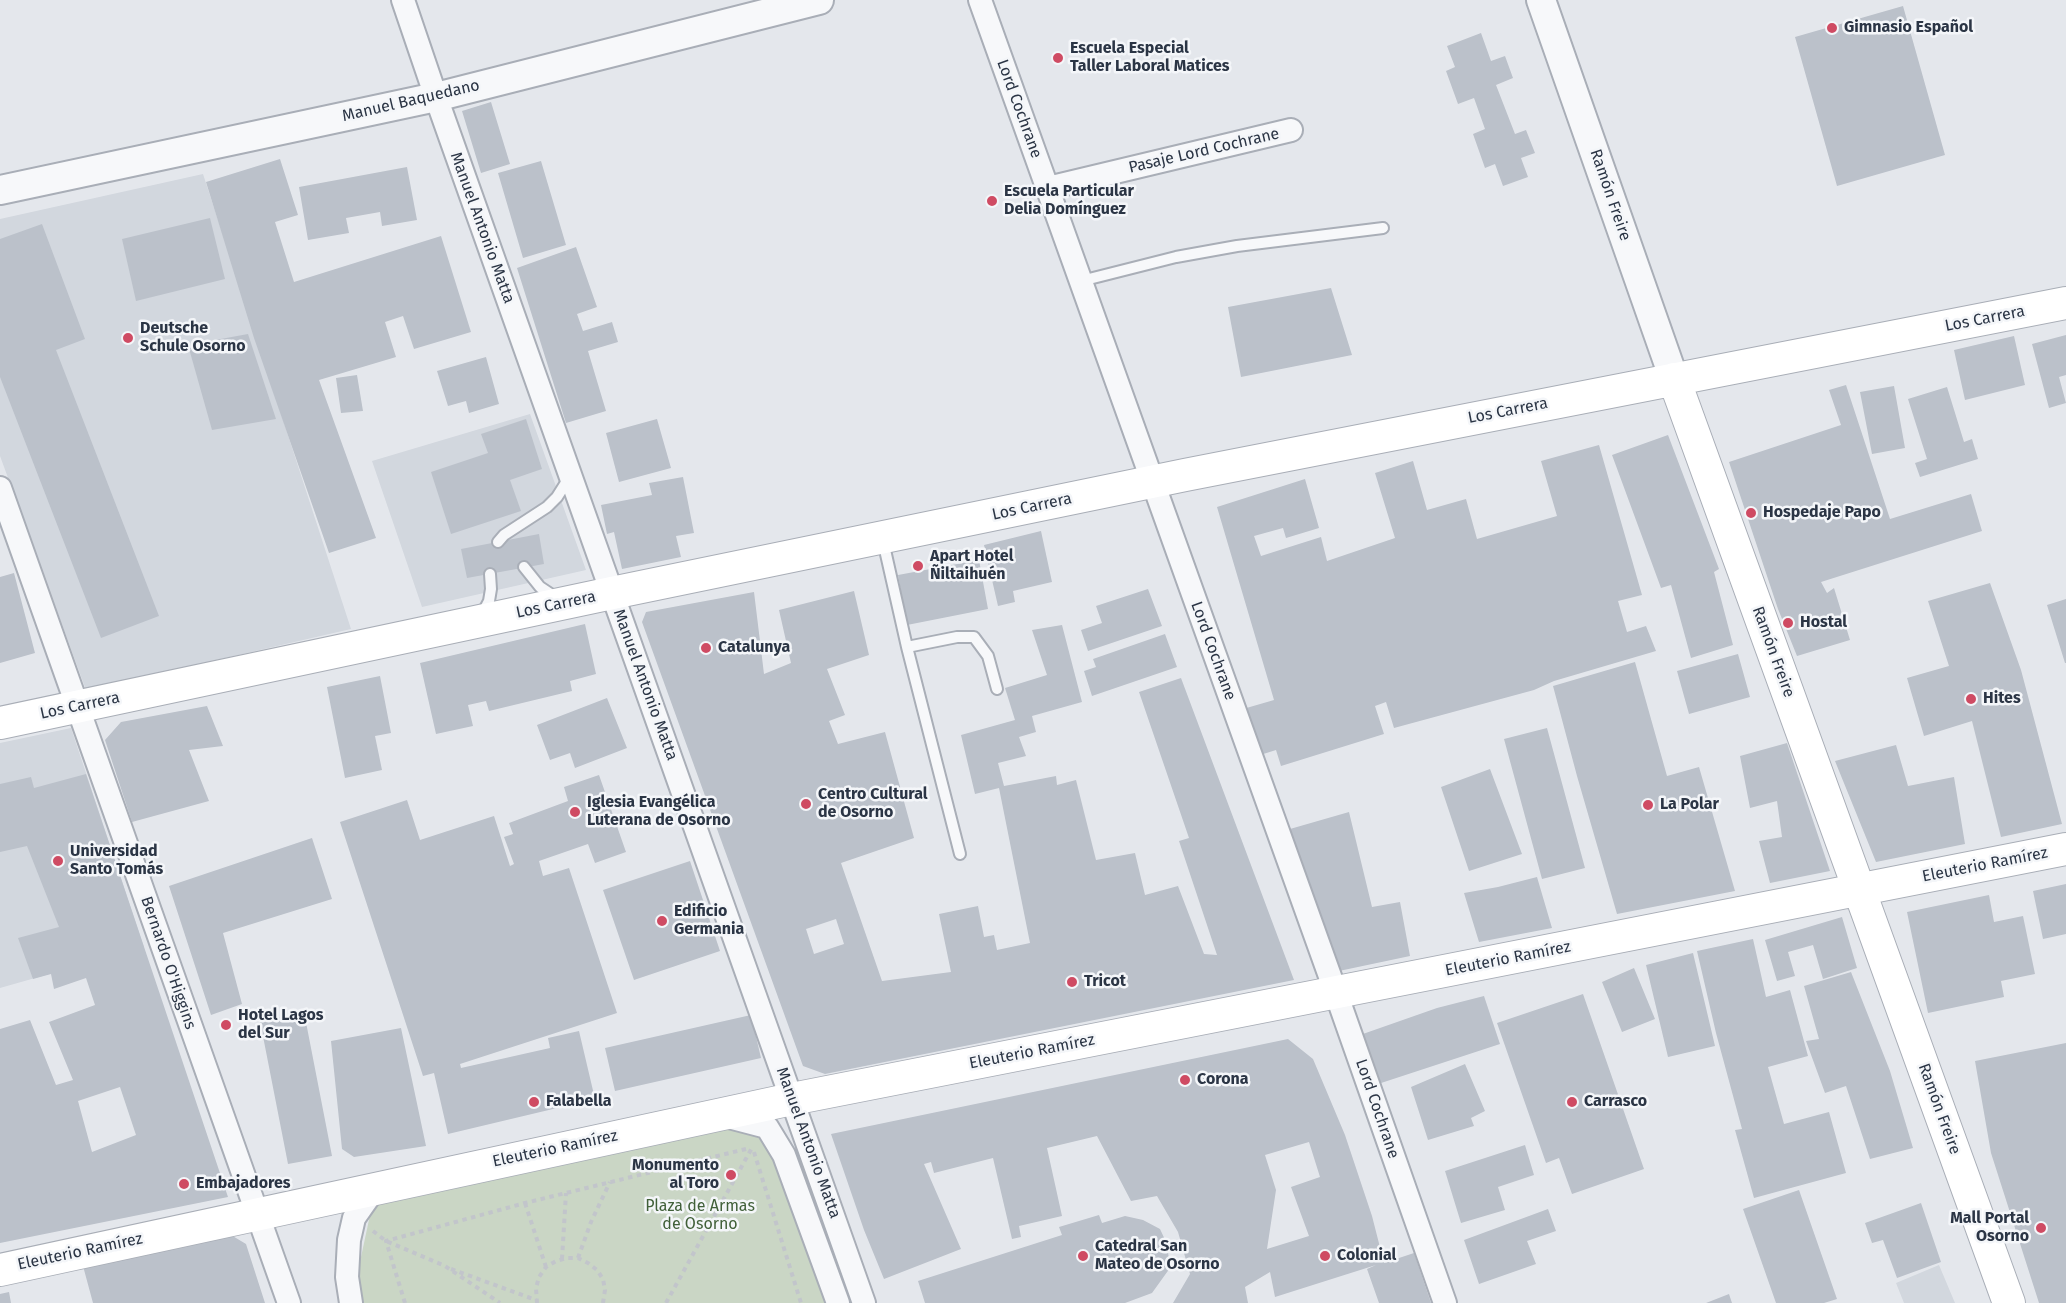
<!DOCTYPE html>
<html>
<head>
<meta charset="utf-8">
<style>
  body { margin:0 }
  canvas { display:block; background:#e4e7ec }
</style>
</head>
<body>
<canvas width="2066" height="1303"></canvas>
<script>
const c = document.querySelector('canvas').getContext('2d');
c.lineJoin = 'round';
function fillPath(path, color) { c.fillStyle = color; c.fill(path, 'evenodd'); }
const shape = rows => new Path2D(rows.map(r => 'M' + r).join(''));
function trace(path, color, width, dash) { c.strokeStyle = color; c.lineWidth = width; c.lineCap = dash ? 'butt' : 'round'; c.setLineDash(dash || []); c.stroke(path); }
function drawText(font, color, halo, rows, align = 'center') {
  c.font = font + ' "Fira Sans",sans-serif'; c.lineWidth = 5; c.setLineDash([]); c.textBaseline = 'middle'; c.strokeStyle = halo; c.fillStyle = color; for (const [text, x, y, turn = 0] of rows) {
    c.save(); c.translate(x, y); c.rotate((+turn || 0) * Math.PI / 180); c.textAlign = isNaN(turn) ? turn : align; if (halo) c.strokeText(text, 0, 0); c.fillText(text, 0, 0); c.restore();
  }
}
const built = shape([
  [203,174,351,629,86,690,0,456,0,219],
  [530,414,586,570,422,607,372,461],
  [71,728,144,947,0,988,0,743],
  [1939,1265,1955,1303,1904,1303,1896,1283]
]);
const green = shape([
  [728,1120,762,1134,774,1153,826,1303,359,1303,354,1290,370,1215,382,1200]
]);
const building = shape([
  [1903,6,1945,155,1837,186,1795,37],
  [1481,33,1491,61,1505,56,1513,78,1496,85,1515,134,1526,130,1535,153,1521,158,1528,177,1503,186,1495,164,1485,168,1473,134,1485,129,1474,98,1458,104,1446,71,1455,67,1447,46],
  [491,102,510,164,481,173,462,111],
  [280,159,298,215,275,222,294,282,441,236,471,332,414,349,403,316,385,322,396,357,319,380,376,538,329,553,254,338,206,182],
  [541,161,566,245,523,258,498,173],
  [407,167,417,220,382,226,380,212,346,218,349,233,308,240,299,187],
  [210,218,225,279,136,301,122,239],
  [42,224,85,339,56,350,159,616,101,638,0,377,0,239],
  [576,247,597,307,577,314,583,331,612,322,618,342,588,351,606,411,566,423,517,268],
  [1331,288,1352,355,1241,377,1228,307],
  [248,334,276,419,212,430,188,345],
  [2066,335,2066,375,2059,377,2066,403,2049,408,2032,344],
  [2014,336,2025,385,1965,400,1954,350],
  [486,357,499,404,469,413,466,401,448,406,437,371],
  [357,375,363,411,341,413,336,378],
  [1846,385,1890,519,1971,494,1982,531,1821,582,1827,593,1834,588,1850,640,1797,656,1778,609,1729,462,1841,425,1829,390],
  [1894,386,1905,448,1872,454,1860,392],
  [1947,387,1964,442,1972,439,1978,459,1920,477,1915,463,1927,459,1908,399],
  [526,419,542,469,510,480,521,511,451,534,431,472,488,453,481,434],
  [657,419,671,468,619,482,606,433],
  [1668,435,1719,569,1714,572,1733,645,1691,658,1671,585,1661,588,1612,455],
  [1599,445,1642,595,1618,601,1627,632,1646,626,1656,651,1554,681,1534,690,1394,728,1386,702,1375,706,1384,734,1281,766,1276,750,1257,756,1243,709,1274,700,1217,507,1305,479,1319,528,1286,538,1283,528,1254,536,1261,556,1321,537,1327,561,1395,538,1375,473,1413,461,1427,510,1466,499,1477,539,1557,516,1541,461],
  [683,477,694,533,676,536,681,557,622,569,614,532,607,534,601,505,652,495,649,483],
  [1041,531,1052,582,1013,591,1015,602,998,606,984,545],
  [539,534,544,564,467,578,461,549],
  [979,560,988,609,907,625,898,575],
  [14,573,35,653,0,663,0,577],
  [1990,583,2021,670,2062,824,2001,837,1972,721,1924,736,1907,678,1949,666,1928,601],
  [1148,589,1162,626,1088,651,1081,630,1102,623,1096,606],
  [854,591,869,655,827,669,845,715,829,721,838,744,885,732,914,838,841,863,882,981,951,972,939,914,978,906,984,937,994,935,997,950,1030,943,999,788,975,794,961,735,1015,720,1005,688,1047,675,1032,630,1062,625,1082,702,1032,716,1036,732,1019,737,1026,756,998,763,1004,786,1056,776,1057,785,1076,780,1096,860,1135,853,1145,895,1178,886,1204,954,1217,955,1179,841,1189,838,1139,692,1181,678,1294,980,825,1074,803,1066,642,622,646,612,754,592,764,674,791,663,779,610],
  [836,919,844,944,814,954,806,929],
  [2066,599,2066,663,2065,663,2047,605],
  [585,624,596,674,570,681,572,691,489,711,486,701,468,705,473,726,436,734,420,663],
  [1165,634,1177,667,1092,696,1084,671,1096,667,1093,659],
  [1738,654,1750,697,1689,714,1677,671],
  [1635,662,1667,776,1699,767,1735,891,1617,914,1577,776,1553,686],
  [380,676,391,733,375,736,382,770,345,778,327,687],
  [607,698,627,748,575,768,570,753,550,760,537,725],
  [207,706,223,746,189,750,209,801,132,822,105,740,121,722],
  [1547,728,1585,868,1542,879,1504,739],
  [1787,743,1830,871,1770,883,1759,841,1782,837,1777,801,1750,808,1740,756],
  [1896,745,1908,786,1954,777,1965,844,1876,862,1835,761],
  [1490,769,1522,854,1469,871,1441,787],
  [86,774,228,1197,0,1243,0,1029,30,1020,56,1085,73,1080,49,1022,95,1005,86,978,54,989,51,974,33,979,18,938,59,927,27,846,0,852,0,784,31,777,34,788],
  [120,1087,136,1135,92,1152,78,1101],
  [599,775,626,852,595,863,588,844,539,861,543,876,569,868,617,1013,460,1064,461,1068,550,1048,548,1038,579,1031,595,1099,448,1134,434,1073,423,1076,340,822,407,800,420,840,494,816,510,866,514,864,504,837,513,834,509,823,568,801,564,787],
  [1349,812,1372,907,1400,902,1410,956,1339,971,1290,829],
  [312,838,332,899,223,933,242,1004,211,1015,169,886],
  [690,861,720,951,634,980,603,890],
  [1537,877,1552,928,1479,942,1464,893,1498,887],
  [2066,884,2066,934,2043,939,2033,891],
  [1989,895,1994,922,2023,916,2035,974,2001,981,2004,997,1928,1013,1907,912],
  [1842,917,1857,968,1823,979,1813,945,1788,952,1795,976,1777,981,1765,940],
  [1753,939,1766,997,1790,990,1808,1056,1768,1067,1784,1124,1829,1112,1846,1173,1754,1198,1735,1130,1742,1129,1716,1033,1697,951],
  [1693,953,1715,1046,1668,1057,1646,965],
  [1634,968,1655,1019,1622,1032,1602,982],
  [1851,972,1890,1071,1913,1148,1870,1159,1846,1086,1825,1093,1806,1041,1819,1039,1804,986],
  [1583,994,1644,1169,1572,1194,1559,1158,1546,1163,1497,1023],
  [1484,996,1500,1044,1378,1084,1360,1035,1437,1008],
  [304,1012,332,1156,288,1164,260,1021],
  [751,1015,761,1058,615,1091,605,1048],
  [401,1028,426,1146,354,1157,342,1149,331,1041],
  [1288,1039,1313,1059,1345,1135,1372,1216,1384,1263,1414,1253,1431,1303,1379,1303,1367,1269,1376,1265,1275,1297,1270,1272,1245,1287,1248,1303,1173,1303,1190,1274,1178,1232,1157,1196,1131,1201,1097,1136,1047,1148,1062,1216,1019,1226,1021,1237,1012,1239,993,1158,934,1173,931,1162,924,1164,961,1249,884,1279,864,1230,831,1134],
  [1309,1142,1320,1177,1291,1187,1309,1236,1267,1249,1276,1190,1265,1155],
  [2066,1043,2066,1303,2039,1303,1991,1153,1975,1061],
  [1465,1064,1485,1111,1471,1118,1474,1126,1428,1140,1411,1087],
  [1525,1145,1534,1175,1498,1187,1505,1210,1461,1223,1445,1171],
  [1799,1190,1837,1299,1824,1303,1776,1303,1743,1209],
  [1921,1203,1941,1262,1897,1278,1883,1240,1872,1243,1865,1223],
  [1548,1209,1556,1231,1527,1241,1536,1264,1479,1284,1464,1240],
  [1099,1215,1102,1223,1125,1216,1143,1220,1160,1229,1167,1244,1170,1268,1152,1293,1125,1303,925,1303,918,1281,1062,1235,1059,1227],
  [221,1229,246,1244,265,1303,93,1303,83,1266],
  [9,1292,11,1303,0,1303,0,1294],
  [1729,1294,1732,1303,1706,1303]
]);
const path = shape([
  [754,1152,801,1303],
  [525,1203,546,1267],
  [373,1231,386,1241,445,1266,500,1303],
  [578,1258,591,1222,610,1182],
  [562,1259,566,1193],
  [451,1269,536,1300],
  [405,1303,386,1241,525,1203,750,1148],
  [537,1303,536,1288,539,1277,546,1267,556,1261,567,1258,578,1258,588,1263,597,1270,603,1279,605,1290,603,1303],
  [666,1303,753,1146]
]);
const service = shape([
  [1081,281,1176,257,1237,246,1383,228],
  [883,541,907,647,960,854],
  [498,542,504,535,547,507,557,497,569,478],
  [524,567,540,587,558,599],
  [481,616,489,601,491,589,490,574],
  [907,647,957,637,974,637,988,656,997,689]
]);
const minor = shape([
  [403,0,436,97,864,1303],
  [980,0,1336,993,1445,1303],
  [1048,188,1291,130],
  [0,488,289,1303],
  [725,1116,767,1127,784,1155,838,1303],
  [351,1303,347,1277,349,1240,354,1218,375,1188]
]);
const tertiary = shape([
  [1541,0,1674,379],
  [0,190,436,97,819,0]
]);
const secondary = shape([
  [1674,379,2009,1303],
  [0,723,612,593,1185,475,2066,303],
  [0,1270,792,1099,2066,849]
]);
const markers = [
  [1832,28,6,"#cf4b63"],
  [1058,58,6,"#cf4b63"],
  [992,201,6,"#cf4b63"],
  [128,338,6,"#cf4b63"],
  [1751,513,6,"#cf4b63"],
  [918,566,6,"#cf4b63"],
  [1788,623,6,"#cf4b63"],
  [706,648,6,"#cf4b63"],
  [1971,699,6,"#cf4b63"],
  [806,804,6,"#cf4b63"],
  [1648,805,6,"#cf4b63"],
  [575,812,6,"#cf4b63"],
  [58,861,6,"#cf4b63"],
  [662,921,6,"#cf4b63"],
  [1072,982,6,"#cf4b63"],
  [226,1025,6,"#cf4b63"],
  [1185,1080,6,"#cf4b63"],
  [534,1102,6,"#cf4b63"],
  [1572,1102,6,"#cf4b63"],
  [731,1175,6,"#cf4b63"],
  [184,1184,6,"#cf4b63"],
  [2041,1228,6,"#cf4b63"],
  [1083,1256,6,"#cf4b63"],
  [1325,1256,6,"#cf4b63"]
];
const poiNames = [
  ["Gimnasio Español",1844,28],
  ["Escuela Especial",1070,49],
  ["Taller Laboral Matices",1070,67],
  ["Escuela Particular",1004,192],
  ["Delia Domínguez",1004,210],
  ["Deutsche",140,329],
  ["Schule Osorno",140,347],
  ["Hospedaje Papo",1763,513],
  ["Apart Hotel",930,557],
  ["Ñiltaihuén",930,575],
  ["Hostal",1800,623],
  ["Catalunya",718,648],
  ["Hites",1983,699],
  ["Centro Cultural",818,795],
  ["de Osorno",818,813],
  ["Iglesia Evangélica",587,803],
  ["Luterana de Osorno",587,821],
  ["La Polar",1660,805],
  ["Universidad",70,852],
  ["Santo Tomás",70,870],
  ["Edificio",674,912],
  ["Germania",674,930],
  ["Tricot",1084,982],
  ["Hotel Lagos",238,1016],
  ["del Sur",238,1034],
  ["Corona",1197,1080],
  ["Falabella",546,1102],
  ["Carrasco",1584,1102],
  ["Monumento",719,1166,"right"],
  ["al Toro",719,1184,"right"],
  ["Embajadores",196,1184],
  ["Mall Portal",2029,1219,"right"],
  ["Osorno",2029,1237,"right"],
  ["Catedral San",1095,1247],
  ["Mateo de Osorno",1095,1265],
  ["Colonial",1337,1256]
];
const streetNames = [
  ["Manuel Baquedano",411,101,-13],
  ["Lord Cochrane",1019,109,70],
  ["Pasaje Lord Cochrane",1204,151,-13],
  ["Ramón Freire",1610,195,71],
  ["Manuel Antonio Matta",482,228,70],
  ["Los Carrera",1985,319,-11],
  ["Los Carrera",1508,411,-11],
  ["Los Carrera",1032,507,-12],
  ["Los Carrera",556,605,-12],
  ["Lord Cochrane",1213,651,70],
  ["Ramón Freire",1773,652,70],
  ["Manuel Antonio Matta",645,685,70],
  ["Los Carrera",80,706,-12],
  ["Eleuterio Ramírez",1985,865,-11],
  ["Eleuterio Ramírez",1508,959,-11],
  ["Bernardo O'Higgins",168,963,71],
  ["Eleuterio Ramírez",1032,1052,-11],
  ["Lord Cochrane",1377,1109,71],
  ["Ramón Freire",1939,1109,70],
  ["Manuel Antonio Matta",808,1143,70],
  ["Eleuterio Ramírez",555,1149,-12],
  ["Eleuterio Ramírez",80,1252,-12]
];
const parkNames = [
  ["Plaza de Armas",700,1207],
  ["de Osorno",700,1225]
];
fillPath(built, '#d2d7de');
fillPath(green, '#cad6c5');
fillPath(building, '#bbc1ca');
trace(service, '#a9aeb7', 14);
trace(minor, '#a9aeb7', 26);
trace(tertiary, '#a9aeb7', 32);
trace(secondary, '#a9aeb7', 34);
trace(path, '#c2c5cb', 4, [4.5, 4.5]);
trace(service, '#f7f8fa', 10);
trace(minor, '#f7f8fa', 22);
trace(tertiary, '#f7f8fa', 28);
trace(secondary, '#fff', 32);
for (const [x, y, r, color] of markers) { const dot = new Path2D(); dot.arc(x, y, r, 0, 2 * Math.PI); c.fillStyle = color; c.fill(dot); trace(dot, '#f4f6f9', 2); }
drawText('bold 16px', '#2b3545', '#f4f6f9', poiNames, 'left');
drawText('16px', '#2b3545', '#f4f6f9', streetNames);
drawText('16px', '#416039', '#f4f6f9', parkNames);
</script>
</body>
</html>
